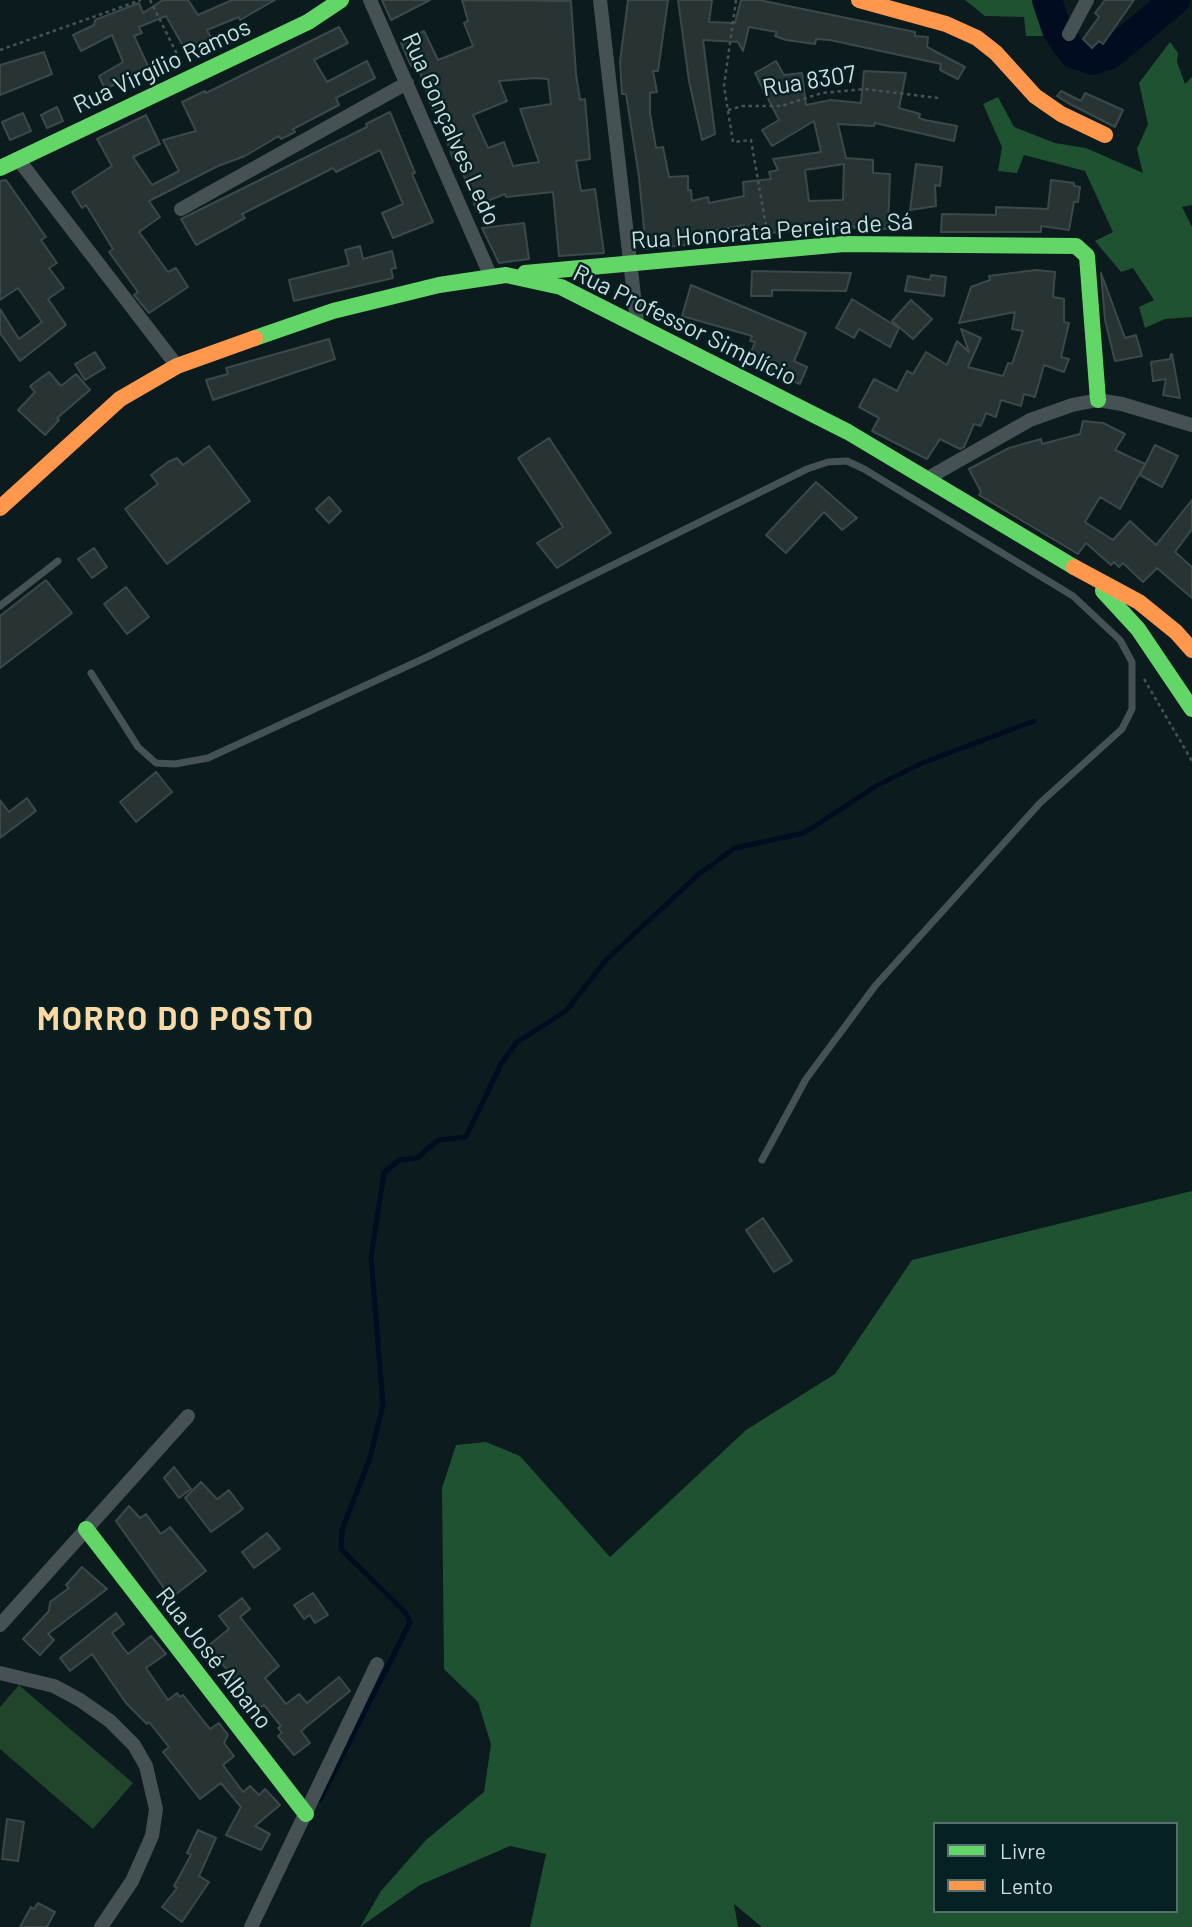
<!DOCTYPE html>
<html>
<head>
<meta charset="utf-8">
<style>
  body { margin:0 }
  #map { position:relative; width:1192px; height:1927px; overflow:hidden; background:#0c1b1d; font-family:Barlow,sans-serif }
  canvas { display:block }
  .legend { position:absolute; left:933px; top:1822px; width:245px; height:91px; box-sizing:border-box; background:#062123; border:2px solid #576d6e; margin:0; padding:9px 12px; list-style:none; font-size:21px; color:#d0dedf }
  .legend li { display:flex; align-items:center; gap:14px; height:35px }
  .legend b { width:35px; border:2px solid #576d6e }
</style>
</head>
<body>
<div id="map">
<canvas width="1192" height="1927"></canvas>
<ul class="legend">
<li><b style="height:9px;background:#63d668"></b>Livre</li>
<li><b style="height:9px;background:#ff974d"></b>Lento</li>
</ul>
</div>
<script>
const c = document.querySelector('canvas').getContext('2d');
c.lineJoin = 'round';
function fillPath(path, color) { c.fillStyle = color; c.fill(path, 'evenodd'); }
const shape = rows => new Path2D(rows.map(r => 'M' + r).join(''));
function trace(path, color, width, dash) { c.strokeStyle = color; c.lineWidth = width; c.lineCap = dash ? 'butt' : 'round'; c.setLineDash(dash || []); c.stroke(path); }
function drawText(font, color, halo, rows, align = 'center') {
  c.font = font + ' Barlow,sans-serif'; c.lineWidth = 5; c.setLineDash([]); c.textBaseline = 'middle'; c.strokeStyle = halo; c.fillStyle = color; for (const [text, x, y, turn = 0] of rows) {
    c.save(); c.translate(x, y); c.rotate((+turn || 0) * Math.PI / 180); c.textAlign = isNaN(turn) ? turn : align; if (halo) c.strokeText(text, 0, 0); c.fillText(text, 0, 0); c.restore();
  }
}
const green = shape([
  [19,1685,133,1783,93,1829,0,1749,0,1707]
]);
const forest = shape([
  [965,0,1041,0,1045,6,1047,36,1026,36,1024,17,985,16],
  [1170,42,1178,53,1177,62,1185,84,1192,77,1192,205,1182,207,1192,227,1192,317,1165,319,1145,328,1139,307,1154,300,1133,268,1121,272,1095,241,1113,232,1085,171,1024,155,1017,173,998,171,1002,147,983,104,998,97,1014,127,1055,143,1086,148,1143,173,1137,149,1148,124,1139,83],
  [1192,1191,1192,1927,762,1927,734,1904,738,1927,530,1927,546,1854,510,1846,420,1885,360,1927,381,1891,426,1840,484,1792,491,1744,478,1702,444,1669,442,1488,456,1445,486,1442,520,1456,610,1557,746,1430,835,1374,912,1260],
  [935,1824,1176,1824,1176,1911,935,1911]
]);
const stream = shape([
  [320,1800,410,1622,405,1612,341,1549,342,1530,370,1458,383,1405,371,1257,384,1173,399,1160,417,1158,438,1140,466,1137,501,1064,517,1042,566,1011,606,960,699,874,735,848,804,833,878,785,922,763,1034,721]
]);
const river = shape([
  [1047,0,1057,30,1073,53,1092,60,1110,54,1175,0]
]);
const building = shape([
  [163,0,188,0,198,15,232,0,275,0,240,20,239,17,207,30,212,40,187,53,166,16,139,27,142,33,134,36,149,68,105,89,99,76,123,62,112,35,81,51,73,35,94,25,95,20,139,3,143,13,163,0],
  [382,0,430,0,391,20,382,0],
  [462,0,571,1,576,74,580,100,585,99,590,159,576,161,581,191,595,189,604,253,559,256,553,192,506,197,505,194,475,206,457,157,453,159,436,108,432,109,417,63,411,66,401,43,424,31,438,60,473,46,464,23,468,21,462,0],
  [535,78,548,79,551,104,520,109,539,162,513,166,504,142,488,148,473,115,507,101,499,81,535,78],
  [628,0,668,0,658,71,653,71,657,92,650,93,650,113,656,148,663,147,669,177,688,176,688,190,691,190,692,201,708,197,709,203,744,196,743,182,771,179,769,172,778,170,773,159,821,152,814,121,772,146,762,130,779,120,755,73,776,61,784,75,802,73,806,105,831,100,861,103,864,71,906,73,899,108,920,114,919,118,925,120,957,126,954,141,875,123,874,126,838,124,846,158,873,160,873,173,890,174,888,229,854,228,854,226,745,235,744,225,714,231,715,239,694,241,695,244,646,249,639,177,626,94,622,94,620,62,628,0],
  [844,164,843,200,809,201,805,170,844,164],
  [678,0,712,0,709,22,735,23,741,0,759,0,915,32,915,36,928,37,927,47,965,67,958,79,940,70,941,64,830,40,816,39,815,44,786,40,775,36,777,32,749,27,743,51,738,42,703,40,715,134,702,140,689,81,678,0],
  [1105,0,1134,0,1103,44,1099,41,1092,48,1083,39,1099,17,1095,13,1105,0],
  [339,27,348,43,314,60,327,82,367,61,375,78,336,98,339,105,293,129,295,132,281,139,279,136,245,156,218,166,149,201,160,217,139,232,168,272,176,268,188,287,149,313,134,295,138,292,109,252,113,249,86,205,82,208,72,192,112,166,97,139,146,115,160,144,133,157,152,185,179,171,163,140,196,131,182,102,205,91,206,93,339,27],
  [44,52,52,74,0,95,0,65,44,52],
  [1061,91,1081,101,1085,93,1123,110,1115,127,1068,103,1057,96,1061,91],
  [57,107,63,121,47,128,41,115,57,107],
  [390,112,415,173,412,174,433,222,393,238,382,213,403,204,380,150,336,172,333,168,242,214,245,218,196,245,181,219,367,127,366,124,390,112],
  [23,113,31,131,10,140,2,122,23,113],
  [916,164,942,167,940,186,935,185,936,206,910,210,916,164],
  [6,180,46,237,41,240,57,263,49,268,64,288,48,299,66,325,20,361,0,333,0,309,19,339,42,322,18,288,0,300,0,181,6,180],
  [1051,180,1074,183,1074,186,1080,187,1078,202,1074,202,1069,230,1041,226,1041,232,941,232,942,214,996,215,996,207,1048,209,1051,180],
  [524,223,529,259,499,263,482,228,524,223],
  [360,246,363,259,392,251,396,268,391,269,393,278,294,301,289,280,349,265,345,250,360,246],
  [1036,270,1055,272,1053,297,1064,299,1064,322,1069,323,1061,357,1069,359,1064,372,1044,365,1035,397,1024,394,1021,406,1001,400,996,417,986,413,981,426,974,424,964,447,960,449,940,439,927,459,872,431,879,418,859,407,874,379,897,391,907,371,913,374,926,352,947,365,957,341,969,352,961,329,981,338,968,367,1003,376,1008,363,1012,364,1023,331,1012,329,1015,312,959,323,971,287,990,280,989,276,1036,270],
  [752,271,851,273,846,291,772,290,772,296,751,296,752,271],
  [1101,273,1125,338,1136,335,1142,356,1115,361,1105,320,1101,273],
  [931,275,946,277,944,296,905,291,908,276,930,280,931,275],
  [691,285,806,333,794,361,807,367,800,384,747,362,755,342,750,341,752,336,682,316,691,285],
  [852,299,899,328,890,347,859,329,854,338,836,328,852,299],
  [911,300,932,319,913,339,892,321,911,300],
  [329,339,335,359,213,400,206,380,228,374,226,368,329,339],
  [95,352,105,368,85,380,75,364,95,352],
  [1171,354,1172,354,1180,398,1163,395,1166,379,1153,381,1151,362,1170,359,1171,354],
  [49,372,61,386,76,374,90,390,57,418,59,420,45,435,18,410,35,392,30,386,49,372],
  [1083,421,1103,423,1125,434,1115,450,1145,464,1120,509,1100,497,1085,522,1113,540,1130,521,1156,545,1192,500,1192,529,1175,552,1192,567,1192,598,1157,568,1143,582,1123,563,1119,567,1114,562,1111,565,1086,543,1078,554,979,495,981,492,969,469,1009,448,1041,439,1042,444,1080,434,1083,421],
  [549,438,611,533,557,568,537,543,563,527,518,458,549,438],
  [1155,445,1178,456,1162,487,1140,475,1155,445],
  [209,446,250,501,167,564,125,509,158,484,151,475,168,462,177,458,183,465,209,446],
  [816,482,857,518,842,530,824,512,786,553,766,535,816,482],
  [329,497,341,511,329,523,316,509,329,497],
  [94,548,107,567,92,578,78,559,94,548],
  [46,580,72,613,0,668,0,616,46,580],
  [126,587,149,617,127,634,104,604,126,587],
  [156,772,172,792,136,822,120,802,156,772],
  [27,798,36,811,0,838,0,800,9,812,27,798],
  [763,1218,792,1261,774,1272,746,1230,763,1218],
  [174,1467,191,1489,179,1498,164,1478,174,1467],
  [201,1482,217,1499,229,1490,243,1509,211,1532,185,1498,201,1482],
  [129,1506,140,1518,146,1514,161,1534,170,1527,206,1571,171,1598,116,1521,129,1506],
  [267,1533,280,1549,254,1568,242,1552,267,1533],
  [82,1567,107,1589,48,1634,54,1640,40,1655,23,1639,49,1611,50,1602,69,1588,66,1585,82,1567],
  [313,1593,328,1615,315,1623,310,1615,304,1619,294,1605,313,1593],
  [242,1598,250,1609,240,1617,279,1666,265,1678,286,1704,299,1694,307,1703,339,1677,350,1691,301,1731,310,1743,294,1755,278,1736,282,1733,278,1728,281,1726,264,1705,258,1709,208,1646,229,1629,219,1616,242,1598],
  [116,1613,124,1624,112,1633,128,1654,151,1636,166,1654,146,1668,168,1700,177,1693,180,1697,183,1695,210,1729,219,1723,228,1735,224,1743,234,1756,223,1765,243,1792,250,1786,259,1795,265,1789,280,1805,255,1826,270,1834,261,1850,226,1835,241,1807,221,1783,200,1799,163,1752,169,1747,149,1722,147,1724,126,1703,92,1654,70,1671,60,1658,116,1613],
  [7,1819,24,1822,18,1861,2,1859,7,1819],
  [198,1830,216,1838,199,1876,209,1882,182,1922,162,1907,177,1888,174,1886,191,1855,187,1853,198,1830],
  [38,1903,55,1912,47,1927,20,1927,31,1907,34,1909,38,1903]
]);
const path = shape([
  [150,0,180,60],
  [736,0,724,86,733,142,751,140,767,232],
  [0,50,141,0],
  [728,110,743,106,781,106,822,93,865,89,938,98],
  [1144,679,1192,761]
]);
const lane = shape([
  [0,606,58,561],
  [91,673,138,747,156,763,175,764,208,758,427,657,807,469,828,462,847,461,864,469,1073,596,1120,640,1132,662,1132,709,1122,729,1040,803,875,986,806,1079,762,1160]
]);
const street = shape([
  [370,0,491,277],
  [600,0,637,322],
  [1069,34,1087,0],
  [18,159,177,366],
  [181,209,407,83],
  [928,478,1030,420,1072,405,1098,400,1122,404,1192,425],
  [0,1625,188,1416],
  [0,1673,54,1686,80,1700,110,1721,134,1745,146,1766,156,1809,152,1836,132,1881,101,1927],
  [251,1927,377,1664]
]);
const fast = shape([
  [0,168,308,22,341,0],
  [525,273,844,244,1076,246,1087,256,1098,400],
  [255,338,333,311,439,285,506,275,561,287,848,432,1074,567],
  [1103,591,1138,629,1192,709],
  [86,1529,306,1814]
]);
const slow = shape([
  [859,0,946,24,977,38,996,53,1035,96,1061,114,1105,135],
  [0,508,120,399,177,366,255,338],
  [1074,567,1139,602,1176,632,1192,650]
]);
const streetNames = [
  ["Rua Virgílio Ramos",162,66,-25],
  ["Rua 8307",809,81,-9],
  ["Rua Gonçalves Ledo",451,129,66],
  ["Rua Honorata Pereira de Sá",772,231,-4],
  ["Rua Professor Simplício",685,325,26],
  ["Rua José Albano",214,1658,52]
];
const districtNames = [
  ["MORRO DO POSTO",176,1019]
];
fillPath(green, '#20452b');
fillPath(forest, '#1f5230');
trace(stream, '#010c20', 5);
trace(river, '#010c20', 30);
fillPath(building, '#283333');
trace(building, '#3c4948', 2);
trace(path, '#485356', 2.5, [3.5, 3.5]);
trace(lane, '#465154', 7);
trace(street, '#465154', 14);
trace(fast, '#63d668', 16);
trace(slow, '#ff974d', 16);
drawText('24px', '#d0dedf', '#062123', streetNames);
c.letterSpacing = '2px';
drawText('bold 32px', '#fed7a3', '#062123', districtNames);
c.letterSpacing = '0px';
</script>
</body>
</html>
